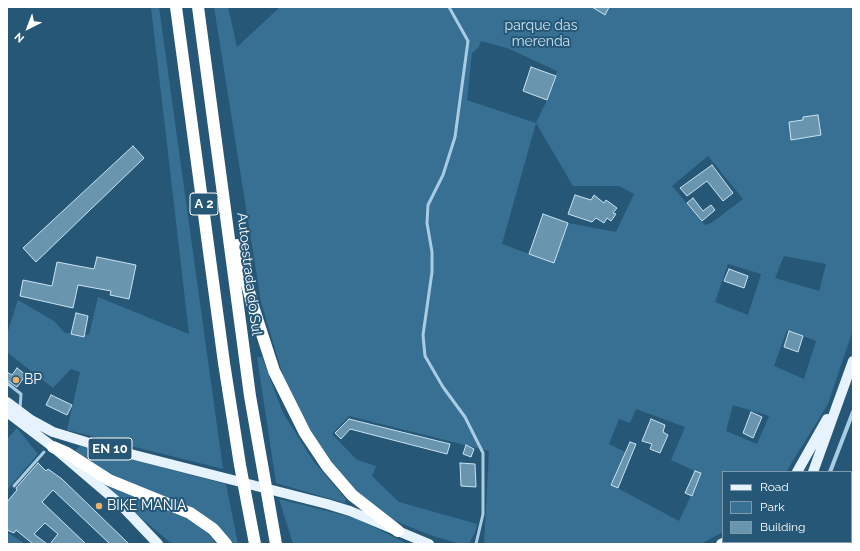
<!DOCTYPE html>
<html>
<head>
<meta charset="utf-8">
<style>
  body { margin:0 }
  #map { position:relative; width:860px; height:551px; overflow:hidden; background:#265777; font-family:Raleway,sans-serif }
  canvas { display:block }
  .frame { position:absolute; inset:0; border:8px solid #fff; pointer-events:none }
  .legend { position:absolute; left:722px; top:471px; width:130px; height:72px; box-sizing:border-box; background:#265777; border:1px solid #7d9aad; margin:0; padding:5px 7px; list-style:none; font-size:12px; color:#fff }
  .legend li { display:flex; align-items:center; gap:8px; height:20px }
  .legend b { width:20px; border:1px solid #7d9aad }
  .north { position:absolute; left:8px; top:8px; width:40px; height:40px; -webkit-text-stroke:3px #265777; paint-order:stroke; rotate:222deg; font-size:11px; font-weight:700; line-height:16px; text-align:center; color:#fff }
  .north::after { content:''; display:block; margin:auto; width:14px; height:18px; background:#fff; clip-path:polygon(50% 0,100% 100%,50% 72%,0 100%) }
</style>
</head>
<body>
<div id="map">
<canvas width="860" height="551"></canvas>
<div class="frame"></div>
<ul class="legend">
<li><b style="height:5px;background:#e6f2fc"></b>Road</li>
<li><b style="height:11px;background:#377092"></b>Park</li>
<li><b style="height:11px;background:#6a95af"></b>Building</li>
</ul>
<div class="north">N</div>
</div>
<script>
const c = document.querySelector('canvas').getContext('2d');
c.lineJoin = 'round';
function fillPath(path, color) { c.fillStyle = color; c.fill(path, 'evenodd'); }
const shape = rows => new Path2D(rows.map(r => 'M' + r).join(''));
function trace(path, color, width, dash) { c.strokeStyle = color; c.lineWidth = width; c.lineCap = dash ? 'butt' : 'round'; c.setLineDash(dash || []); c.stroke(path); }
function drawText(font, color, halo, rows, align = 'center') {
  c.font = font + ' Raleway,sans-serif'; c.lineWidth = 4; c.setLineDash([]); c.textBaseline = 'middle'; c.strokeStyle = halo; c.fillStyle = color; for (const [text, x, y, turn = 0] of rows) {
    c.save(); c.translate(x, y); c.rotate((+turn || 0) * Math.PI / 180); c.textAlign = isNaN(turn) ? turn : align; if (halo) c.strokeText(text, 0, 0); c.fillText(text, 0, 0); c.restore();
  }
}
const green = shape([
  [151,7,159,7,223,469,67,430,80,372,71,369,53,388,7,352,7,334,18,300,54,321,65,333,89,335,98,297,189,334],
  [214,7,228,7,237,47,280,7,853,7,853,330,828,404,786,472,723,472,723,532,701,544,484,544,489,451,349,416,332,434,357,460,376,466,372,476,399,502,477,524,475,532,469,544,460,544,427,534,391,519,351,487,311,435,284,379,261,302],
  [481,41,507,48,557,71,547,100,536,123,467,100,472,53,479,47],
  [536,123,573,186,619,186,634,194,616,232,568,223,554,263,502,244],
  [708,156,743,199,711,223,705,225,672,186],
  [784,256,826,264,819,291,775,278],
  [728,264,761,274,748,315,715,302],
  [787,330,816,341,804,379,774,366],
  [733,405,769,416,757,444,726,431],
  [636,409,685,427,671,460,701,474,679,521,612,485,625,452,609,444,619,419,630,423],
  [257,357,262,357,283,413,314,462,346,499,345,503,276,483],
  [17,428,38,454,7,490,7,439],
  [80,446,226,484,238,544,231,544,222,531,107,476,73,453],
  [101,484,172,510,193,521,202,527,217,544,172,544],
  [279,499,355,518,408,544,293,544],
  [7,532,25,544,7,544]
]);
const building = shape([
  [592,7,609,7,605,15,592,7],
  [531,67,556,76,547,100,523,91,531,67],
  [818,115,821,135,791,140,789,122,803,120,803,117,818,115],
  [133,146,144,158,36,262,23,248,133,146],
  [712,165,733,193,723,201,707,181,687,196,680,188,712,165],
  [575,195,591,200,594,195,604,203,606,200,617,208,613,213,616,214,611,221,607,218,604,223,596,218,592,222,568,214,575,195],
  [693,198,703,211,711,205,715,210,702,221,687,203,693,198],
  [543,214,568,223,554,263,529,254,543,214],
  [97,257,136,265,129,299,110,295,111,291,78,285,73,308,20,296,23,280,52,286,57,262,94,269,97,257],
  [729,269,748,276,744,288,724,281,729,269],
  [76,313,88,316,84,337,71,334,76,313],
  [789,331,803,336,798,352,784,347,789,331],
  [17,368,26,375,17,387,7,380,7,372,12,375,17,368],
  [51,395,72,405,67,415,46,405,51,395],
  [751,412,762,417,753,438,743,433,751,412],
  [349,419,450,444,447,454,350,429,341,439,335,433,349,419],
  [651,419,665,425,663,432,668,435,660,453,650,449,652,444,642,441,651,419],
  [630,442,636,444,618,488,611,485,630,442],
  [466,445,474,449,471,457,463,454,466,445],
  [38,463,46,471,48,469,62,479,129,544,110,544,53,490,42,502,86,544,50,544,58,534,45,523,34,534,47,544,33,544,16,530,14,533,7,530,7,502,17,490,16,488,38,463],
  [460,463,475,464,476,487,461,486,460,463],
  [695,471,701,473,692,496,685,493,695,471]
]);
const service = shape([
  [449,7,468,41,455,137,443,175,428,205,427,223,432,252,432,272,423,335,425,356,443,387,465,417,483,453,483,514,476,544],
  [7,383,21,394,20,409],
  [14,486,44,452]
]);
const minor = shape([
  [830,472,853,412]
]);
const primary = shape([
  [7,402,31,420,53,432,99,446,327,504,350,511,429,544],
  [7,412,53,447,121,505,158,544],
  [797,472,827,419],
  [813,472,853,361],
  [721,544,725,542],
  [788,544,788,542]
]);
const motorway = shape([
  [176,7,224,363,240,465,255,544],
  [198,7,250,396,276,544],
  [237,245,252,303,274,371,305,433,327,466,352,495,398,531],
  [53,447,67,453,109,480,190,513,213,529,226,544]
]);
const markers = [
  [16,380,4,"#ebb16d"],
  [99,506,4,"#ebb16d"]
];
const shields = [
  [204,204,28],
  [110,449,44]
];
const shieldNames = [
  ["A 2",204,204],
  ["EN 10",110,449]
];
const parkNames = [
  ["parque das",541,26],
  ["merenda",541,42]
];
const streetNames = [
  ["Autoestrada do Sul",249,274,83]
];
const poiNames = [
  ["BP",24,380],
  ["BIKE MANIA",107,506]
];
fillPath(green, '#377092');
fillPath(building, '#6a95af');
trace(building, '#cae3f2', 1);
trace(service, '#a8cce2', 3);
trace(minor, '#a8cce2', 4);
trace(primary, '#e6f2fc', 10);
trace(motorway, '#fff', 12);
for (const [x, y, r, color] of markers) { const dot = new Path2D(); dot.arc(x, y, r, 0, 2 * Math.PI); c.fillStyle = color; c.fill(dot); trace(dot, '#265777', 1.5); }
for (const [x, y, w] of shields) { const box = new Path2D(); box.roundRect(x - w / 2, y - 11, w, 22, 3); c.fillStyle = '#265777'; c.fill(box); trace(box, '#fff', 1); }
drawText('bold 13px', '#fff', null, shieldNames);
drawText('14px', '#cae3f2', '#265777', parkNames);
drawText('14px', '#fff', '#265777', streetNames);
drawText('14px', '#fff', '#265777', poiNames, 'left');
</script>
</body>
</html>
